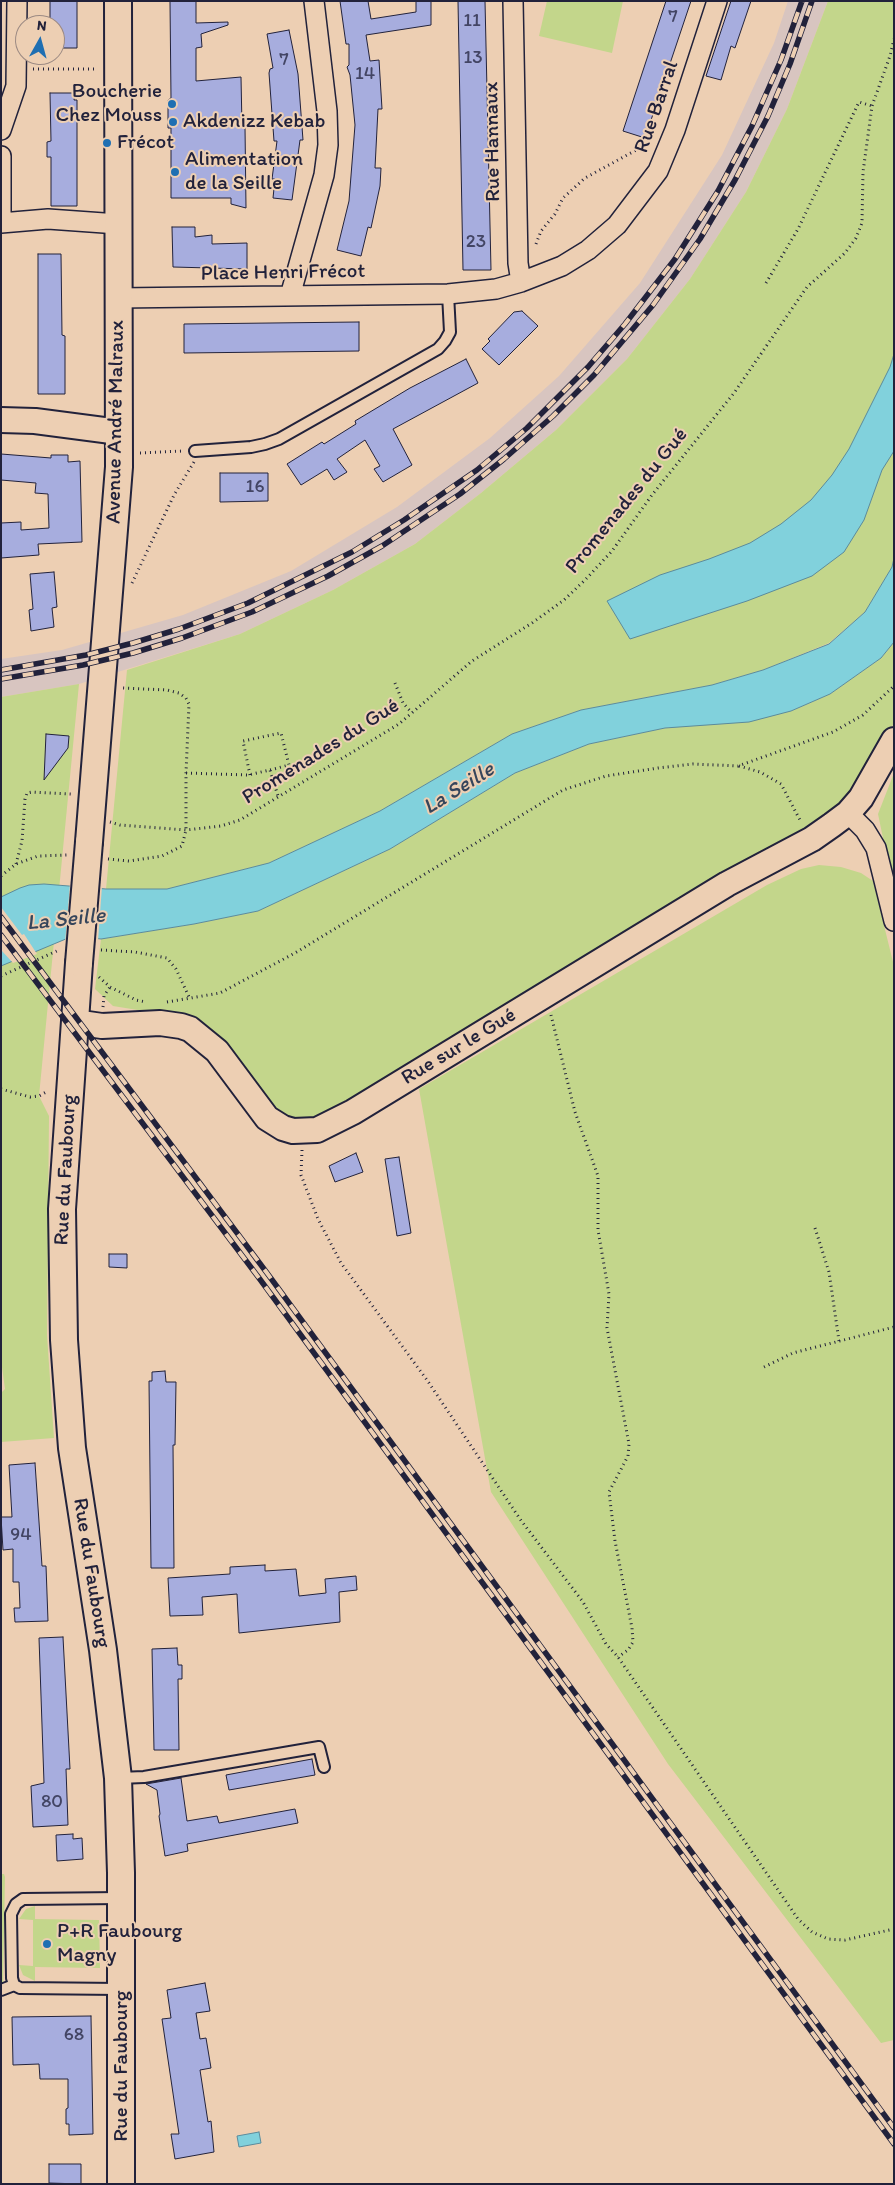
<!DOCTYPE html>
<html>
<head>
<meta charset="utf-8">
<style>
  body { margin:0 }
  #map { position:relative; width:895px; height:2185px; overflow:hidden; background:#edcfb3; font-family:Itim,sans-serif }
  canvas { display:block }
  .frame { position:absolute; inset:0; border:2px solid #22223b; pointer-events:none }
  .north { position:absolute; left:15px; top:15px; width:50px; height:50px; box-sizing:border-box; background:#edcfb3; border:1px solid #9c8a83; border-radius:50%; rotate:7deg; font-size:14px; font-weight:700; line-height:20px; text-align:center; color:#22223b }
  .north::after { content:''; display:block; margin:auto; width:18px; height:22px; background:#1f6fb2; clip-path:polygon(50% 0,100% 100%,50% 72%,0 100%) }
</style>
</head>
<body>
<div id="map">
<canvas width="895" height="2185"></canvas>
<div class="frame"></div>
<div class="north">N</div>
</div>
<script>
const c = document.querySelector('canvas').getContext('2d');
c.lineJoin = 'round';
function fillPath(path, color) { c.fillStyle = color; c.fill(path, 'evenodd'); }
const shape = rows => new Path2D(rows.map(r => 'M' + r).join(''));
function trace(path, color, width, dash) { c.strokeStyle = color; c.lineWidth = width; c.lineCap = dash ? 'butt' : 'round'; c.setLineDash(dash || []); c.stroke(path); }
function drawText(font, color, halo, rows, align = 'center') {
  c.font = font + ' Itim,sans-serif'; c.lineWidth = 4; c.setLineDash([]); c.textBaseline = 'middle'; c.strokeStyle = halo; c.fillStyle = color; for (const [text, x, y, turn = 0] of rows) {
    c.save(); c.translate(x, y); c.rotate((+turn || 0) * Math.PI / 180); c.textAlign = isNaN(turn) ? turn : align; if (halo) c.strokeText(text, 0, 0); c.fillText(text, 0, 0); c.restore();
  }
}
const built = shape([
  [788,1,828,1,787,109,746,192,690,279,627,359,556,430,481,493,415,544,333,590,240,634,79,684,1,697,1,659,62,650,183,615,291,571,397,507,490,438,559,376,640,283,722,155,774,43]
]);
const green = shape([
  [547,1,623,1,612,53,539,36],
  [828,1,894,1,894,558,892,567,865,612,829,643,763,670,712,685,581,710,512,734,380,811,269,863,167,889,106,889,127,670,240,634,333,590,415,544,481,493,556,430,627,359,690,279,746,192,787,109],
  [894,642,894,723,850,799,820,827,321,1120,298,1123,273,1113,217,1036,150,1012,113,1006,95,989,101,939,194,924,258,911,390,849,515,773,589,744,665,728,791,711,830,694,881,658],
  [79,684,39,1096,49,1116,47,1335,54,1438,1,1442,1,1393,5,1389,1,1360,1,697],
  [894,773,894,891,878,814],
  [819,865,841,867,861,873,873,881,894,966,894,2040,881,2043,668,1764,491,1492,419,1089,767,885,801,869],
  [1,1874,4,1874,5,1877,3,1986,1,1986],
  [35,1906,35,1919,99,1920,100,1968,35,1967,35,1981,23,1975,19,1965,33,1966,33,1920,19,1919,26,1909]
]);
const water = shape([
  [894,354,894,451,882,470,864,520,844,552,812,576,747,601,630,639,607,601,660,575,709,559,750,543,781,524,811,500,832,475,849,449,890,367,894,354],
  [894,558,894,642,881,658,830,694,791,711,749,722,665,728,589,744,515,773,390,849,258,911,194,924,101,939,73,936,1,966,1,897,20,888,29,885,44,884,106,889,167,889,269,863,380,811,512,734,581,710,712,685,763,670,829,644,865,612,892,567,894,558],
  [259,2132,261,2143,239,2147,237,2136,259,2132]
]);
const pier = shape([
  [70,884,102,886,98,941,74,939,65,943],
  [1,907,22,935,24,934,37,954,13,963,2,951]
]);
const building = shape([
  [50,1,77,1,77,48,55,48,55,25,50,25,50,1],
  [170,1,196,1,196,23,228,22,228,25,201,34,202,47,196,48,196,81,241,77,242,127,245,127,246,208,231,204,231,198,171,198,171,128,168,128,168,100,171,98,170,1],
  [340,1,368,1,371,19,416,12,416,1,431,1,431,25,366,35,370,61,379,60,382,109,378,109,375,168,381,168,380,186,371,228,368,227,361,256,337,250,349,201,355,125,350,75,347,67,349,65,349,44,346,44,340,1],
  [458,1,485,1,491,270,463,270,458,1],
  [666,1,691,1,645,138,623,131,666,1],
  [731,1,751,1,735,48,731,46,721,80,706,76,731,1],
  [289,30,298,74,303,140,300,140,292,200,273,198,275,179,272,179,277,141,274,141,269,73,270,69,273,68,267,34,289,30],
  [50,93,75,93,74,100,77,100,77,206,51,206,51,157,47,157,47,142,51,141,50,93],
  [172,227,195,227,195,237,212,235,212,244,247,243,247,269,173,267,172,227],
  [38,254,61,254,62,335,65,336,65,394,38,394,38,254],
  [522,311,538,326,499,365,482,349,490,341,488,339,514,312,522,311],
  [359,322,359,351,184,353,184,324,359,322],
  [466,359,478,383,393,429,412,465,383,482,374,469,380,466,365,440,337,459,347,472,334,480,327,469,301,485,287,464,322,442,324,444,356,424,355,421,410,388,466,359],
  [1,454,51,458,51,455,68,455,68,462,80,461,82,542,38,544,39,555,1,558,1,523,21,522,21,530,49,528,48,494,35,493,36,483,1,480,1,454],
  [220,473,268,473,268,501,220,502,220,473],
  [54,572,57,607,52,608,54,627,31,631,29,610,33,609,30,574,54,572],
  [46,734,69,736,68,748,44,780,46,734],
  [356,1153,363,1172,335,1182,329,1166,356,1153],
  [399,1157,411,1233,397,1236,385,1159,399,1157],
  [109,1254,127,1254,127,1268,109,1267,109,1254],
  [165,1371,166,1382,176,1382,175,1445,173,1445,174,1568,151,1568,149,1381,152,1381,152,1372,165,1371],
  [35,1463,42,1566,46,1566,48,1621,15,1622,14,1608,20,1608,19,1582,13,1582,13,1549,3,1550,1,1517,12,1517,9,1465,35,1463],
  [265,1565,265,1571,296,1569,299,1596,326,1593,325,1579,356,1576,357,1590,339,1592,340,1622,239,1633,237,1594,202,1597,203,1615,170,1616,168,1578,230,1574,230,1567,265,1565],
  [63,1637,70,1769,66,1769,68,1825,33,1827,31,1786,44,1783,39,1638,63,1637],
  [177,1648,178,1665,182,1665,182,1679,178,1679,179,1750,154,1750,152,1649,177,1648],
  [312,1759,315,1775,229,1790,226,1775,312,1759],
  [181,1778,187,1821,217,1816,219,1823,295,1809,298,1823,187,1844,188,1851,165,1856,159,1816,160,1814,157,1790,146,1784,181,1778],
  [73,1834,73,1839,82,1838,83,1859,57,1861,56,1835,73,1834],
  [205,1983,210,2011,196,2013,200,2039,206,2038,211,2068,200,2070,208,2122,211,2121,214,2152,175,2159,171,2134,179,2134,162,2019,171,2018,167,1990,205,1983],
  [91,2016,93,2134,69,2135,69,2124,66,2124,66,2109,68,2108,68,2079,40,2079,39,2064,13,2065,12,2017,91,2016],
  [49,2164,81,2164,81,2184,49,2183,49,2164]
]);
const path = shape([
  [33,69,97,69],
  [536,244,541,231,555,214,563,198,585,178,651,142],
  [766,283,798,229,859,102,872,106],
  [140,453,183,451],
  [132,583,174,495,194,462],
  [395,683,403,703,412,713],
  [739,766,760,772,781,784,801,822],
  [186,773,248,775,270,770,278,796],
  [250,775,243,741,281,733,289,765,270,770],
  [110,822,120,825,186,830,221,826,240,820,399,724,472,661,532,623,564,600,586,579,612,551,652,495,734,393,807,287,845,253,856,238,862,223,863,172,872,106,890,56,894,39],
  [108,859,129,861,162,856,182,846,186,830,186,773,189,704,186,698,179,693,167,690,123,688],
  [16,864,22,841,25,799,27,793,32,792,72,794],
  [1,876,16,864,38,856,67,855],
  [101,950,135,952,167,958,176,969,190,999],
  [1,976,59,950],
  [99,977,110,987,136,1000,146,1002],
  [167,1002,220,993,295,953,563,790,606,776,658,768,693,764,738,766,833,732,863,715,894,686],
  [103,1007,104,996,110,987],
  [551,1015,575,1112,598,1176,598,1230,609,1294,607,1328,629,1444,628,1456,609,1492,615,1541,632,1628,633,1642,628,1650,618,1657],
  [1,1089,30,1097,39,1096,48,1091],
  [302,1150,301,1175,318,1219,341,1263,427,1380,520,1519,583,1602,606,1644,618,1657,798,1919,812,1932,828,1939,845,1940,894,1929],
  [815,1228,829,1272,839,1341],
  [764,1367,793,1353,894,1327]
]);
const service = shape([
  [195,451,251,447,265,444,279,439,438,349,445,341,450,332,448,294],
  [119,1778,144,1777,319,1747,324,1767],
  [120,1989,20,1988,14,1985,12,1978,11,1914,16,1904,23,1899,121,1898],
  [1,1990,14,1985]
]);
const minor = shape([
  [513,1,518,263,521,282],
  [1,130,16,86,17,1],
  [1,156,1,223],
  [1,223,48,219,118,224],
  [290,296,324,175,328,145,327,111,314,1],
  [118,298,448,294,496,289,521,282,562,266,588,250,617,225,658,171,675,130,717,1],
  [848,813,865,830,876,848,894,921]
]);
const tertiary = shape([
  [1,420,35,421,119,432],
  [74,1022,102,1026,160,1023,181,1026,190,1029,217,1051,267,1118,283,1128,293,1131,317,1130,353,1112,727,884,812,839,832,825,848,813,861,798,894,740]
]);
const secondary = shape([
  [89,842,119,467,118,1],
  [79,963,62,1209,64,1340,72,1448,103,1650,118,1778,121,1873,121,2184]
]);
const rail = shape([
  [1,670,86,655,133,643,179,629,248,603,352,552,404,520,477,470,527,428,588,367,625,324,675,259,718,191,752,126,781,60,802,1],
  [1,679,83,665,133,653,182,638,252,612,328,576,382,546,460,494,504,459,553,416,594,375,653,305,700,239,735,180,768,116,790,64,812,1],
  [1,917,267,1273,894,2128],
  [1,935,259,1278,894,2144]
]);
const secondaryBridge = shape([
  [79,963,89,842]
]);
const markers = [
  [172,104,5,"#1f6fb2"],
  [173,122,5,"#1f6fb2"],
  [107,143,5,"#1f6fb2"],
  [175,172,5,"#1f6fb2"],
  [47,1944,5,"#1f6fb2"]
];
const numberNames = [
  ["7",673,17],
  ["11",472,21],
  ["13",473,58],
  ["7",284,60],
  ["14",365,74],
  ["23",476,242],
  ["16",255,487],
  ["94",21,1535],
  ["80",52,1802],
  ["68",74,2035]
];
const poiNames = [
  ["Boucherie",162,92,"right"],
  ["Chez Mouss",162,116,"right"],
  ["Akdenizz Kebab",183,122],
  ["Frécot",117,143],
  ["Alimentation",185,160],
  ["de la Seille",185,184],
  ["P+R Faubourg",57,1932],
  ["Magny",57,1956]
];
const streetNames = [
  ["Rue Barral",657,107,-71],
  ["Rue Hannaux",493,142,-91],
  ["Place Henri Frécot",283,273,-1],
  ["Avenue André Malraux",116,422,-89],
  ["Promenades du Gué",627,501,-51],
  ["Promenades du Gué",321,752,-32],
  ["Rue sur le Gué",459,1047,-31],
  ["Rue du Faubourg",66,1170,-87],
  ["Rue du Faubourg",91,1573,81],
  ["Rue du Faubourg",122,2066,-90]
];
const waterNames = [
  ["La Seille",459,789,-32],
  ["La Seille",66,920,-6]
];
fillPath(built, '#d8c5c0');
fillPath(green, '#c3d68b');
fillPath(water, '#81d1dc');
trace(water, '#5b8b9c', 1);
fillPath(pier, '#edcfb3');
fillPath(building, '#a7adde');
trace(building, '#22223b', 1);
trace(service, '#22223b', 14);
trace(minor, '#22223b', 22);
trace(tertiary, '#22223b', 28);
trace(secondary, '#22223b', 30);
trace(path, '#22223b', 3, [1, 4]);
trace(service, '#edcfb3', 10);
trace(minor, '#edcfb3', 19);
trace(tertiary, '#edcfb3', 24);
trace(secondary, '#edcfb3', 26);
trace(rail, '#22223b', 5.5);
trace(rail, '#edcfb3', 4, [11]);
trace(secondaryBridge, '#22223b', 30, []);
trace(secondaryBridge, '#edcfb3', 26);
for (const [x, y, r, color] of markers) { const dot = new Path2D(); dot.arc(x, y, r, 0, 2 * Math.PI); c.fillStyle = color; c.fill(dot); trace(dot, '#edcfb3', 2); }
drawText('19px', '#434564', null, numberNames);
drawText('21px', '#22223b', '#edcfb3', poiNames, 'left');
drawText('21px', '#22223b', '#edcfb3', streetNames);
drawText('italic 22px', '#35455b', '#edcfb3', waterNames);
</script>
</body>
</html>
